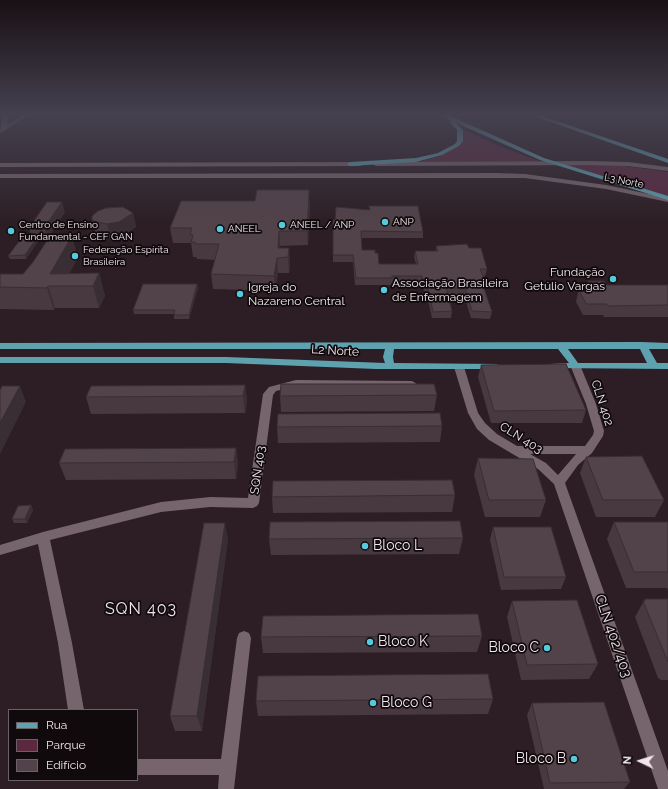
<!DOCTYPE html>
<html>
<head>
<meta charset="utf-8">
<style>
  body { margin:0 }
  #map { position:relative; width:668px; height:789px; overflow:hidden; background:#2c1e24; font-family:Raleway,sans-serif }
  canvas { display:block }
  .legend { position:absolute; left:8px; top:709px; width:130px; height:72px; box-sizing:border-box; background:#100a0d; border:1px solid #6a6266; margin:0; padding:5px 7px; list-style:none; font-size:12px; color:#f1e7eb }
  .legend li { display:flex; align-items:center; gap:8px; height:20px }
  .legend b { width:20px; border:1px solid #6a6266 }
  .north { position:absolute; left:620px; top:741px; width:40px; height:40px; -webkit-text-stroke:3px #100a0d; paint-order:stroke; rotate:274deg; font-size:11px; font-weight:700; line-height:16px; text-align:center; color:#f1e7eb }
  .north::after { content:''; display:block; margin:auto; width:14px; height:18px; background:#f1e7eb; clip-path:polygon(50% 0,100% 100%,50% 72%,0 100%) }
</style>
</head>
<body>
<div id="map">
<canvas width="668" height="789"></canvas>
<ul class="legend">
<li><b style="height:5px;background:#5ea2b0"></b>Rua</li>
<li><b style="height:11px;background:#5b2840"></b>Parque</li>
<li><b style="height:11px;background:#524249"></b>Edifício</li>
</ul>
<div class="north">N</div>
</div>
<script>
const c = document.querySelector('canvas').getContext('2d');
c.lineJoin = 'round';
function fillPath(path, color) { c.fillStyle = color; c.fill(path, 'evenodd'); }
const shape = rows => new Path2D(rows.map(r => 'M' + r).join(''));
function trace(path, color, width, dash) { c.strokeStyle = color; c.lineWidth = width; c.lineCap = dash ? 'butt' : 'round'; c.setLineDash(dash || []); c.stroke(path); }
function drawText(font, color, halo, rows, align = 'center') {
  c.font = font + ' Raleway,sans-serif'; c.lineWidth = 3.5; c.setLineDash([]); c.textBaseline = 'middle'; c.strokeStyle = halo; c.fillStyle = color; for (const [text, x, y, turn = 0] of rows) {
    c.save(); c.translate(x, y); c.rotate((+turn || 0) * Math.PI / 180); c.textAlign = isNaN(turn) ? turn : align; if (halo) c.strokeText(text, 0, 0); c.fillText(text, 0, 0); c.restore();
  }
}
const green = shape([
  [458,127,497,145,539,161,419,162,440,156,457,147,460,145],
  [563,165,618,165,668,172,668,197]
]);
const minor = shape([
  [296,380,412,381,417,384,412,387,296,386,276,391,273,395,259,503,257,506,253,508,210,507,161,512,50,540,72,643,84,710,68,710,58,643,38,544,0,555,0,545,43,532,161,502,210,497,248,498,263,394,269,387,296,380],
  [244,631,249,633,251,638,234,789,218,789,219,775,137,775,137,759,221,759,237,638,239,633,244,631]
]);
const tertiary = shape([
  [3,114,9,114,7,125,25,114,31,114,0,133,3,114],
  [575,362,580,365,596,404,604,431,603,436,592,453,578,465,565,483,668,771,668,789,658,789,554,484,538,469,489,440,477,429,468,413,454,367,459,364,464,367,478,413,485,423,497,434,517,446,585,446,593,435,594,431,586,404,570,365,575,362],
  [530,454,576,454,558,475,546,463,530,454]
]);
const secondary = shape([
  [589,161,628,162,668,167,668,171,628,166,589,165,376,166,373,164,376,162,589,161],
  [0,163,360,162,363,164,360,166,0,167,0,163],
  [496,173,525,174,606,185,668,198,668,202,606,189,525,178,0,178,0,174,496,173]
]);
const primary = shape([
  [439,114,446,114,544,158,668,196,668,200,540,160,456,123,463,130,463,141,459,146,442,155,416,162,350,166,347,164,350,162,416,158,438,153,455,144,457,141,457,130,449,122,451,121,439,114],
  [528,114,536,114,668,159,668,163,528,114],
  [642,342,668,343,668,349,649,349,657,363,668,363,668,369,551,368,549,366,551,364,569,363,558,349,394,349,393,357,394,363,497,364,499,366,497,368,494,369,376,369,226,363,0,363,0,357,226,357,385,363,383,357,385,349,0,349,0,343,642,342],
  [568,349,640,349,647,363,578,363,568,349]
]);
const wall = shape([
  [310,204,308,245,280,246,280,248,289,248,290,263,289,273,278,273,275,291,213,289,211,274,215,260,197,259,196,257,193,257,191,243,173,243,170,228],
  [369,206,423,232,423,238,361,238,362,250,375,253,379,264,416,264,414,257,415,251,436,251,436,246,469,248,487,269,485,276,483,276,484,290,492,312,490,319,471,318,464,295,448,295,452,311,451,318,432,318,426,291,424,291,422,283,391,283,391,285,355,285,353,262,333,262,333,220,335,220,369,210],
  [65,212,48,238,39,238,39,240,26,259,10,259,8,256,31,236,29,228],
  [133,213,136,227,123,236,111,238,101,237,96,234,92,220],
  [78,257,69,274,99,273,105,296,99,308,55,308,54,310,0,309,0,274,23,274],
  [588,281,607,285,668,285,668,317,604,317,603,315,583,315,576,302,577,297,580,285,587,285],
  [197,284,198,288,189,319,174,319,174,314,134,314,133,310],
  [481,365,586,410,582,423,491,423,478,377],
  [245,385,247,401,245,413,91,414,86,397],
  [437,395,434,411,281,412,280,396],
  [442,426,440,442,278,443,277,427],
  [236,448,238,465,236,479,66,480,59,463],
  [586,457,664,500,655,517,596,517,580,473],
  [478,458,546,500,540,517,485,517,474,475],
  [455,495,452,512,273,513,272,497],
  [31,505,33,510,27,523,14,523,12,519],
  [614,522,668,522,668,590,667,588,626,588,607,539],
  [493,527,566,577,561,589,501,590,490,540],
  [463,538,459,554,271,555,269,539],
  [228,539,202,731,175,731,170,716],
  [645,599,668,599,668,680,661,680,658,678,635,617],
  [512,601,598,664,589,679,521,680,507,617],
  [482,636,477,652,263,653,261,637],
  [493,699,488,714,258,716,256,701],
  [532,703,630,782,624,789,544,789,527,715]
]);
const shadedWall = shape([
  [309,190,310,204,308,245,307,231],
  [62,202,65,212,48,238,44,228],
  [133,213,136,227,123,236,111,238,107,224],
  [279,231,280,246,279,257,278,248],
  [38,236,39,240,26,259,25,255],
  [72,236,78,257,62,286,50,274],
  [289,248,290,263,289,273,288,257],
  [277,258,278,273,275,291,274,276],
  [99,273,105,296,99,308,93,286],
  [486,283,484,289,482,292,483,285],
  [197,284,198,288,189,319,189,315],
  [48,286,55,308,54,310,47,288],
  [245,385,247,401,245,413,243,396],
  [20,386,26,402,0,454,0,423],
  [236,448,238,465,236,479,234,462],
  [31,505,33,510,27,523,25,519],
  [225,523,228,539,202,731,197,716]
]);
const building = shape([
  [257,190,309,190,307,231,279,231,278,248,289,248,288,257,277,258,274,276,211,274,219,244,195,244,195,242,191,242,193,236,192,234,190,234,192,228,170,228,181,201,255,201,257,190],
  [47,202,62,202,44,228,29,228,47,202],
  [369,206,418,206,423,232,361,231,362,250,375,250,375,253,378,253,379,264,418,264,415,251,438,251,436,246,467,244,469,248,481,248,487,269,480,269,486,283,483,285,492,312,472,311,465,288,446,288,452,311,433,312,427,284,424,284,422,276,392,276,392,278,356,278,353,255,333,255,333,220,335,220,336,207,370,210,369,206],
  [123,207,133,213,119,222,107,224,97,222,92,220,92,216,98,211,106,208,123,207],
  [23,236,38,236,25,255,8,256,23,236],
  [50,236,72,236,50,274,99,273,93,286,48,286,47,288,0,287,0,274,23,274,33,262,50,236],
  [588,281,604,281,607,285,668,285,668,305,608,306,607,304,586,304,579,290,583,290,580,285,591,285,588,281],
  [143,284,197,284,189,315,174,315,175,310,133,310,143,284],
  [566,364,586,410,494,411,481,365,566,364],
  [281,384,434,384,437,395,280,396,281,384],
  [245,385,243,396,86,397,91,386,245,385],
  [2,386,20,386,0,423,0,390,2,386],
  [440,413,442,426,277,427,278,414,440,413],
  [236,448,234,462,59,463,65,449,236,448],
  [642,456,664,500,603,500,586,457,642,456],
  [478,458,533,459,546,500,489,500,478,458],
  [452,480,455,495,272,497,273,481,452,480],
  [31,505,25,519,12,519,18,506,31,505],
  [460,521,463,538,269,539,270,522,460,521],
  [614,522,668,522,668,572,634,572,614,522],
  [204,523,225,523,197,716,170,716,204,523],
  [493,527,551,527,566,577,504,577,493,527],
  [645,599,668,599,668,662,643,601,645,601,645,599],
  [577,600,598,664,527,665,512,601,577,600],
  [478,614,482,636,261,637,263,616,478,614],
  [488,674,493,699,256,701,258,676,488,674],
  [604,702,630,782,550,783,532,703,604,702]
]);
const markers = [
  [385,222,4,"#54cadc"],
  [282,225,4,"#54cadc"],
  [220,229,4,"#54cadc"],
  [11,231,4,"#54cadc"],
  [75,256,4,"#54cadc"],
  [613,279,4,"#54cadc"],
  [384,290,4,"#54cadc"],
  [240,294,4,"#54cadc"],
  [365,546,4,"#54cadc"],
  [370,642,4,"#54cadc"],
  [547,648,4,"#54cadc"],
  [373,703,4,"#54cadc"],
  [574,759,4,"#54cadc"]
];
const farStreetnames = [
  ["L3 Norte",624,181,11]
];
const farPoinames = [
  ["ANP",393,222],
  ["Centro de Ensino",19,225],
  ["Fundamental - CEF GAN",19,237],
  ["ANEEL / ANP",290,225],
  ["ANEEL",228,229],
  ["Federação Espírita",83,250],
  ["Brasileira",83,262]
];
const poiNames = [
  ["Fundação",605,272,"right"],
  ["Getúlio Vargas",605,286,"right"],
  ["Associação Brasileira",392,283],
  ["de Enfermagem",392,297],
  ["Igreja do",248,287],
  ["Nazareno Central",248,301]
];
const streetNames = [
  ["L2 Norte",335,351,3],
  ["CLN 402",602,403,72],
  ["CLN 403",521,438,32],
  ["SQN 403",258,470,-82]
];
const nearPoinames = [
  ["Bloco L",373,546],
  ["Bloco K",378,642],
  ["Bloco C",539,648,"right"],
  ["Bloco G",381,703],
  ["Bloco B",566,759,"right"]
];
const nearStreetnames = [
  ["CLN 402/403",613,636,71]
];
const nearNeighbourhoodnames = [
  ["SQN 403",141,609]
];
fillPath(green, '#5b2840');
fillPath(minor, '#76656c');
fillPath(tertiary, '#76656c');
fillPath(secondary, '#76656c');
fillPath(primary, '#5ea2b0');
fillPath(wall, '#47393f');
fillPath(shadedWall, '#392e33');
fillPath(building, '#524249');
trace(building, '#392e33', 1);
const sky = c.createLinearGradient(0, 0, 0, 225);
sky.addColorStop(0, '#181014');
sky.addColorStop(0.51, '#454150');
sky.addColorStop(1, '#45415000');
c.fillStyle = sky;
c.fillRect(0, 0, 668, 225);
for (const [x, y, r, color] of markers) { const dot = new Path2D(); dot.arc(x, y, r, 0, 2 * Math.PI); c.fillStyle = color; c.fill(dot); trace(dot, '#100a0d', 1.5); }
drawText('10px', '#f1e7eb', '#100a0d', farStreetnames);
drawText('10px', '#f1e7eb', '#100a0d', farPoinames, 'left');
drawText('12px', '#f1e7eb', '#100a0d', poiNames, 'left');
drawText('12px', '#f1e7eb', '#100a0d', streetNames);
drawText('14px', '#f1e7eb', '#100a0d', nearPoinames, 'left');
drawText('14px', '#f1e7eb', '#100a0d', nearStreetnames);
c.letterSpacing = '1px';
drawText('16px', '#f1e7eb', '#100a0d', nearNeighbourhoodnames);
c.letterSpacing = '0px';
</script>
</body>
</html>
